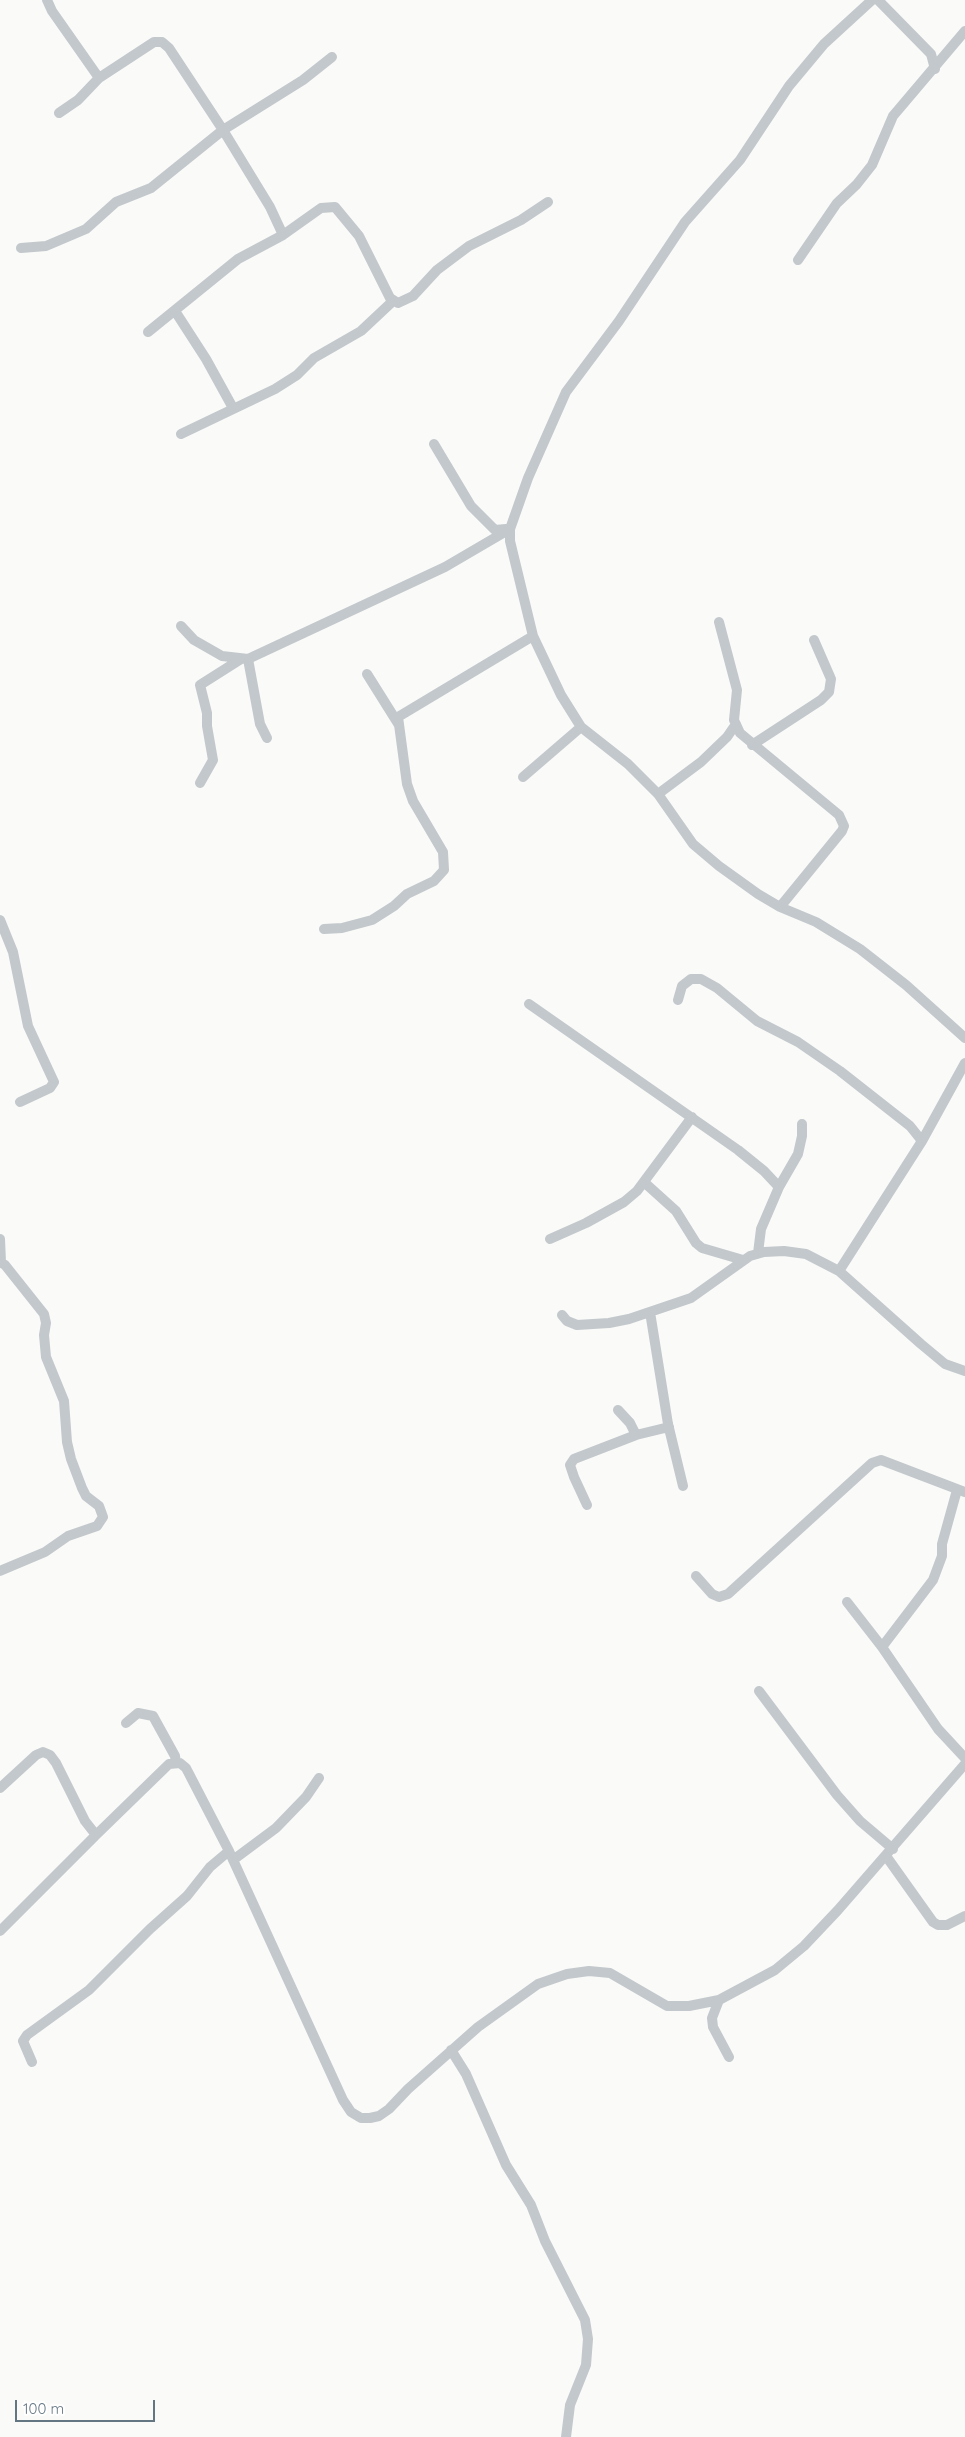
<!DOCTYPE html>
<html>
<head>
<meta charset="utf-8">
<style>
  body { margin:0 }
  #map { position:relative; width:965px; height:2437px; overflow:hidden; background:#fafaf8; font-family:Quicksand,sans-serif }
  canvas { display:block }
  .scale { position:absolute; left:15px; top:2400px; width:140px; height:22px; box-sizing:border-box; border:2px solid #657683; border-top:0; padding-left:6px; font-size:15px; line-height:18px; white-space:nowrap; color:#657683; -webkit-text-stroke:4px #fff; paint-order:stroke }
</style>
</head>
<body>
<div id="map">
<canvas width="965" height="2437"></canvas>
<div class="scale">100 m</div>
</div>
<script>
const c = document.querySelector('canvas').getContext('2d');
c.lineJoin = 'round';
const shape = rows => new Path2D(rows.map(r => 'M' + r).join(''));
function trace(path, color, width, dash) { c.strokeStyle = color; c.lineWidth = width; c.lineCap = dash ? 'butt' : 'round'; c.setLineDash(dash || []); c.stroke(path); }
const minor = shape([
  [47,0,52,11,99,78],
  [872,0,824,44,789,86,740,160,685,222,619,321,566,392,528,478,510,529,510,541,533,636,561,695,581,727,628,764,658,794,693,844,719,866,758,894,780,907,816,922,860,949,906,985,965,1038],
  [878,0,931,54,935,69],
  [59,113,78,100,99,78,154,42,162,42,169,48,223,130,270,207,283,235,321,208,335,207,359,236,390,298,398,303,413,296,437,270,469,246,521,220,548,202],
  [21,248,46,246,86,229,116,202,151,188,223,130,303,80,332,57],
  [798,260,837,203,857,184,872,165,893,116,965,31],
  [175,311,206,359,233,408],
  [148,332,238,259,283,235],
  [181,434,275,389,297,375,314,358,361,331,393,301],
  [434,444,471,506,495,530,506,529],
  [719,622,737,690,734,720,740,733,839,815,844,826,842,831,780,907],
  [181,626,194,640,222,656,248,659,445,567,510,529],
  [248,659,260,724,267,738],
  [367,674,399,725],
  [752,745,821,700,829,692,831,679,814,640],
  [523,777,581,727],
  [200,783,213,760,207,726,207,713,200,685,241,659],
  [658,794,701,762,727,737,736,724],
  [0,920,13,952,28,1026,54,1082,50,1088,20,1102],
  [324,929,342,928,372,920,394,906,407,894,434,881,444,870,443,852,413,801,407,784,398,717,533,636],
  [678,1000,682,986,691,979,701,979,717,988,757,1021,798,1042,840,1071,910,1126,922,1141],
  [529,1004,738,1150,764,1171,779,1187],
  [645,1183,676,1211,696,1243,702,1248,743,1260],
  [0,1239,1,1262],
  [550,1239,586,1223,624,1202,637,1191,692,1117],
  [758,1253,761,1229,779,1187,798,1154,802,1136,802,1124],
  [0,1262,5,1265,44,1314,46,1323,44,1335,46,1357,64,1401,67,1442,71,1459,82,1488,86,1496,99,1506,103,1517,97,1526,68,1536,45,1552,0,1571],
  [839,1271,922,1141,965,1063],
  [650,1312,668,1424,683,1486],
  [562,1315,567,1321,577,1325,609,1323,629,1319,691,1298,750,1256,764,1252,784,1251,806,1254,839,1271,921,1344,945,1364,965,1371],
  [618,1410,630,1423,636,1435],
  [587,1505,574,1477,570,1465,574,1459,636,1435,669,1427],
  [696,1576,712,1594,719,1597,728,1594,872,1463,881,1460,965,1492],
  [847,1602,882,1647,938,1729,965,1758],
  [882,1647,933,1580,942,1556,942,1544,957,1490],
  [759,1691,837,1795,860,1821,893,1849],
  [126,1723,138,1713,153,1716,175,1756,176,1763],
  [0,1788,36,1755,43,1752,50,1755,56,1763,85,1821,96,1835,169,1764,180,1763,186,1768,229,1851,343,2100,351,2112,361,2118,370,2118,379,2116,389,2109,408,2089,478,2027,538,1984,567,1974,589,1971,610,1973,667,2006,689,2006,719,2000,775,1970,804,1946,838,1910,965,1764],
  [886,1856,933,1922,938,1925,947,1925,965,1916],
  [233,1860,276,1828,306,1797,319,1778],
  [0,1931,96,1835],
  [719,2000,712,2018,713,2027,729,2057],
  [451,2050,466,2074,506,2165,531,2205,545,2241,585,2320,588,2339,586,2365,570,2405,566,2437],
  [32,2062,23,2041,27,2035,89,1990,150,1929,187,1896,210,1867,229,1851]
]);
trace(minor, '#c3c8cc', 10);
</script>
</body>
</html>
